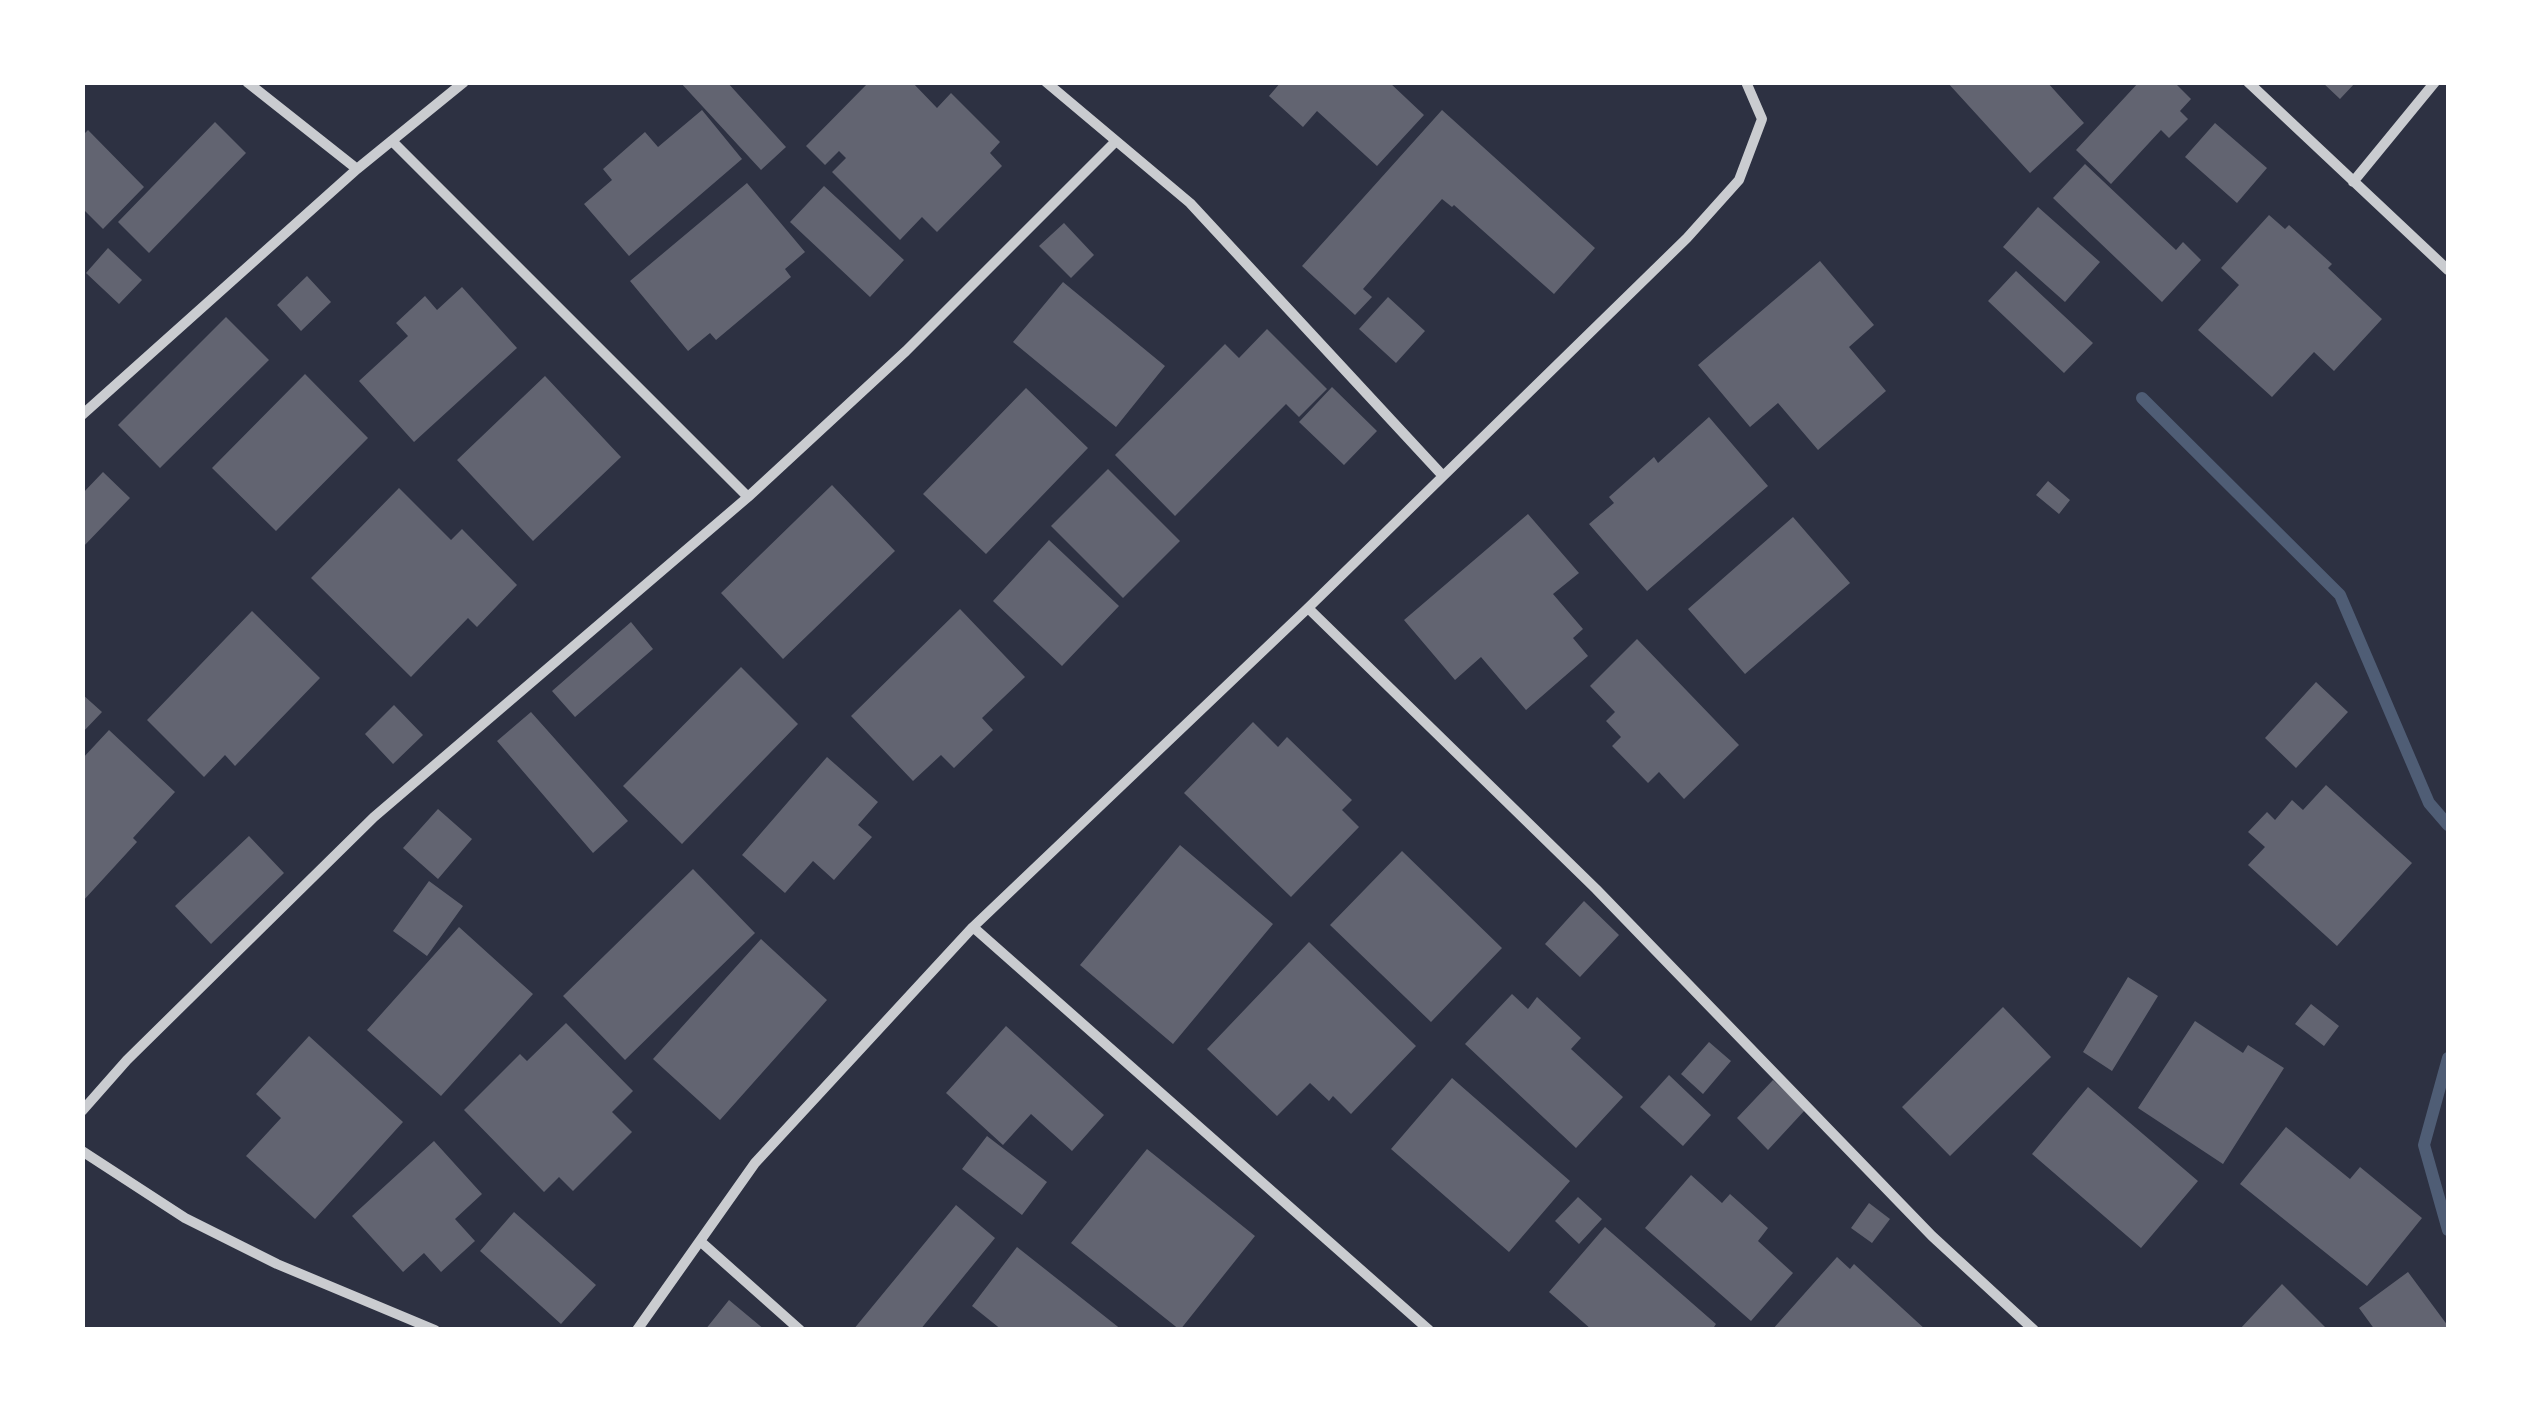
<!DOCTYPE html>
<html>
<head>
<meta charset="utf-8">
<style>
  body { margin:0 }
  #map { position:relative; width:2531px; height:1412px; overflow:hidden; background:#2d3142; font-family:Figtree,sans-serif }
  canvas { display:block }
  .frame { position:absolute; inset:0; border:85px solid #fff; pointer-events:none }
</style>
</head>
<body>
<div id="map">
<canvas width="2531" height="1412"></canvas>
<div class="frame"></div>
</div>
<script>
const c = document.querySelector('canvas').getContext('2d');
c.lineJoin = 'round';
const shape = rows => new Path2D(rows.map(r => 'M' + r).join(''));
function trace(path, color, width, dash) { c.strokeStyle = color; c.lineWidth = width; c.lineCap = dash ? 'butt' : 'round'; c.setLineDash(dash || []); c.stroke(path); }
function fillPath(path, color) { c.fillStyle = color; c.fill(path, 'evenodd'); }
const stream = shape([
  [2142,398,2340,595,2429,803,2448,825],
  [2448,1058,2424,1145,2448,1230]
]);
const building = shape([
  [680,82,727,82,786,147,761,170],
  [869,82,912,82,937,108,951,93,1000,142,990,153,1002,166,937,232,922,217,900,240,832,172,846,158,839,151,825,165,806,146],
  [1281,82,1389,82,1424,115,1377,166,1317,111,1303,127,1269,96],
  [1947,82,2047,82,2084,123,2030,173],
  [2139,82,2174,82,2191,99,2180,111,2188,119,2169,138,2161,130,2111,184,2076,150],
  [2322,82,2356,82,2340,99],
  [702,110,742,159,629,256,584,204,612,180,603,169,645,132,658,147],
  [1442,110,1595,248,1554,294,1454,205,1452,207,1442,199,1363,289,1372,297,1355,315,1302,266],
  [215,122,246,153,149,253,118,222],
  [2215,123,2267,168,2237,203,2185,157],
  [88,130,144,187,103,229,82,208,82,136],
  [2085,164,2176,250,2183,242,2201,260,2162,302,2053,198],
  [747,183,805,252,785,269,791,277,716,340,710,333,688,351,630,281],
  [824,186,904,260,870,297,790,222],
  [2038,207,2100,262,2065,302,2003,247],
  [2269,215,2285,229,2289,225,2332,264,2328,268,2382,319,2334,371,2314,352,2272,397,2198,330,2239,285,2221,268],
  [1064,223,1094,255,1071,278,1039,246],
  [108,248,142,280,119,304,86,273],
  [1820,261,1874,325,1849,347,1886,391,1818,450,1778,403,1750,427,1698,365],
  [2016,271,2093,343,2064,373,1988,301],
  [307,276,331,302,301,331,277,305],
  [1063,282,1165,366,1116,427,1013,342],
  [462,287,517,348,414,442,359,381,408,336,396,323,425,296,437,310],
  [1388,297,1425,331,1396,363,1359,329],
  [226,317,269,360,160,468,118,425],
  [1267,329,1327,389,1299,417,1286,404,1175,516,1115,455,1225,344,1239,358],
  [305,374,368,438,276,531,212,468],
  [545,376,621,457,533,541,457,460],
  [1332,387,1377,431,1344,465,1299,422],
  [1026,388,1088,448,986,554,923,494],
  [1709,417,1768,486,1647,591,1589,524,1614,503,1609,497,1654,457,1658,463],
  [1108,469,1180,541,1123,598,1051,526],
  [103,472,130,498,82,548,82,494],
  [2048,481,2070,500,2059,514,2036,495],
  [832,485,895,551,783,659,721,593],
  [399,488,451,540,462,529,517,585,477,627,468,618,411,677,311,578],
  [1528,514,1579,573,1553,594,1583,629,1573,638,1588,656,1526,710,1481,657,1455,680,1404,620],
  [1793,517,1850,583,1745,674,1688,609],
  [1049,540,1119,606,1062,666,993,601],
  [960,609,1025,677,982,718,993,730,954,768,941,755,913,781,851,716],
  [252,611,320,678,235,766,225,755,204,777,147,720],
  [631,622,653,649,575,717,552,691],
  [1637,639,1739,745,1684,799,1659,772,1648,783,1612,746,1621,737,1606,721,1615,712,1590,686],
  [741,667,798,724,682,844,623,786],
  [2316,682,2348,712,2296,768,2265,738],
  [82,694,102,712,82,733],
  [394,705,423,735,393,764,365,734],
  [531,712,628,821,593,853,497,741],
  [1253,722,1278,747,1287,737,1352,800,1342,810,1359,827,1291,897,1184,793],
  [109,730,175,792,133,838,137,842,82,902,82,759],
  [827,757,878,802,858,825,872,837,834,880,813,861,785,893,742,855],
  [2326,785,2412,863,2337,946,2248,865,2265,847,2248,832,2267,812,2275,820,2292,800,2303,810],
  [438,809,472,839,438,879,403,848],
  [249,836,284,873,211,944,175,906],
  [1180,845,1273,924,1173,1044,1080,965],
  [1402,851,1502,948,1431,1022,1330,925],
  [693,869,755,933,625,1060,563,996],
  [429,881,463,906,427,956,393,931],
  [1584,901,1619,935,1580,977,1545,944],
  [459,927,533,994,441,1096,367,1030],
  [761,939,827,1000,720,1120,653,1059],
  [1309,942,1416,1046,1351,1114,1333,1096,1329,1101,1310,1083,1277,1116,1207,1049],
  [2128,977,2158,996,2112,1071,2083,1052],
  [1512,994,1528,1009,1537,997,1581,1038,1571,1049,1623,1097,1576,1148,1465,1044],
  [2311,1004,2339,1026,2324,1046,2295,1024],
  [2003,1007,2051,1057,1950,1156,1902,1107],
  [2195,1021,2243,1053,2248,1045,2284,1068,2223,1164,2138,1108],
  [566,1023,633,1091,612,1112,632,1132,573,1191,559,1177,544,1192,464,1110,520,1054,527,1061],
  [1006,1026,1104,1115,1072,1151,1031,1114,1003,1145,946,1093],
  [309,1036,403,1122,315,1219,246,1156,281,1118,256,1094],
  [1709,1042,1731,1061,1703,1094,1681,1074],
  [1669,1075,1711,1115,1683,1146,1640,1107],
  [1452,1078,1570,1181,1509,1252,1391,1149],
  [1773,1080,1805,1110,1768,1150,1737,1118],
  [2088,1087,2198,1181,2141,1248,2032,1154],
  [2286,1127,2350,1179,2360,1167,2422,1218,2367,1286,2240,1184],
  [987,1136,1047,1182,1022,1215,962,1169],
  [434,1141,482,1194,455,1219,475,1241,441,1272,424,1253,403,1272,352,1216],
  [1147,1149,1255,1236,1180,1330,1071,1243],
  [1691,1175,1722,1203,1730,1194,1768,1228,1758,1241,1793,1273,1751,1321,1645,1228],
  [1578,1197,1602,1219,1579,1244,1555,1221],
  [1869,1203,1890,1219,1872,1243,1851,1228],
  [956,1205,995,1238,920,1330,853,1330],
  [514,1212,596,1285,561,1324,480,1251],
  [1605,1227,1716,1324,1712,1330,1592,1330,1549,1292],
  [1017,1247,1122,1330,1002,1330,972,1306],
  [1837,1257,1850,1269,1854,1264,1926,1330,1772,1330],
  [2408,1272,2448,1326,2448,1330,2375,1330,2359,1308],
  [2282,1284,2328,1330,2239,1330],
  [729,1300,765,1330,705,1330]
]);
const minor = shape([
  [247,82,357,169],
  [1046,82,1190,203,1443,476],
  [2248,82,2448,270],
  [392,141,748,497],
  [2353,182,2435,82],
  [82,415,357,169,464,82],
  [1308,608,1596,889,1932,1236,2034,1330],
  [973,927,1429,1330],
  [82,1111,127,1060,374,817,748,497,906,351,1115,142],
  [82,1151,185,1218,277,1264,435,1330],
  [700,1241,800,1330],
  [637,1330,755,1163,973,927,1308,608,1687,238,1739,180,1762,119,1746,82]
]);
trace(stream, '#4f5d75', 12);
fillPath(building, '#626471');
trace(minor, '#caccd0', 10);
</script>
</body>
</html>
